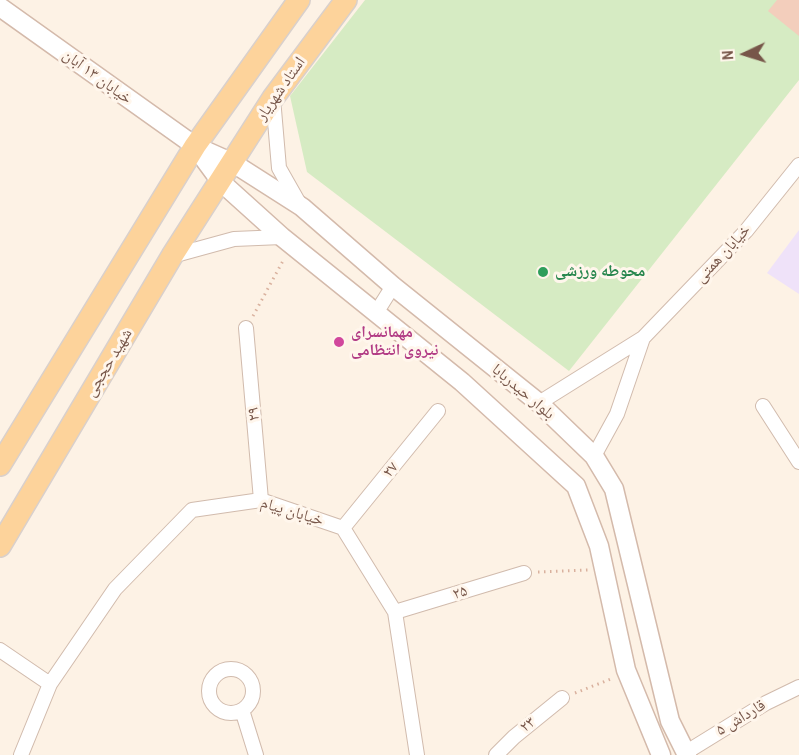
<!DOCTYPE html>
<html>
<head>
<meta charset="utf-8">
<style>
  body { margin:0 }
  #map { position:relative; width:799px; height:755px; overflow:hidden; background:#fdf2e5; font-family:"Archivo Narrow",sans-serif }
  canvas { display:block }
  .north { position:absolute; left:715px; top:24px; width:60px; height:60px; -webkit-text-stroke:4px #fff6ec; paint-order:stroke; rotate:266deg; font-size:16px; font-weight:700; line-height:24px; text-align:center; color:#775649 }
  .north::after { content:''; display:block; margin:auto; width:21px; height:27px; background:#775649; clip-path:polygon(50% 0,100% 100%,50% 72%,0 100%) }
</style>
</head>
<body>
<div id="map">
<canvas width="799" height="755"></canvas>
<div class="north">N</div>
</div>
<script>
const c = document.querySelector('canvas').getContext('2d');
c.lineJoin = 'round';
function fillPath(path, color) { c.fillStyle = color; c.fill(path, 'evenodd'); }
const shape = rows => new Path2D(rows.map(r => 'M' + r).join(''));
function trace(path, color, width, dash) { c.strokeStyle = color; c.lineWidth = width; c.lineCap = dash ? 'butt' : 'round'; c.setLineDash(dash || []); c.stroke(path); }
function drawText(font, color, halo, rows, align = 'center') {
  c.font = font + ' "Archivo Narrow","Noto Naskh Arabic",sans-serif'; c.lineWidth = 6; c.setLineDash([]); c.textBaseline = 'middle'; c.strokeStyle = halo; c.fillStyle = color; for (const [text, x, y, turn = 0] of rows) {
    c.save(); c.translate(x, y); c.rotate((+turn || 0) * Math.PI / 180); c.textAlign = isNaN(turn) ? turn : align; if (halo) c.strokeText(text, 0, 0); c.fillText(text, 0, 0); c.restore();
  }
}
const education = shape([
  [799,230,799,294,767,273]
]);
const green = shape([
  [365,0,799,0,799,80,569,371,307,172,290,96]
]);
const building = shape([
  [777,0,799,0,799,36,768,11]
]);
const path = shape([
  [253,316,284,259],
  [538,572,588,570],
  [575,693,611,679]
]);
const street = shape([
  [273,98,279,168,300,205],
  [172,256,234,239,282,237],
  [376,313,393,286],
  [246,328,261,500],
  [539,403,643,338,746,231,799,165],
  [763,406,799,462],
  [594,456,617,414,643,338],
  [343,528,438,411],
  [395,612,524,573],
  [0,650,50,684],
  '209 691a22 22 0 1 1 44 0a22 22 0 1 1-44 0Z',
  [242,710,256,755],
  [685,753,766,703,799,687],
  [21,755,50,684,115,589,192,510,261,500,343,528,395,612,417,755],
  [496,755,514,737,562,698]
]);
const secondary = shape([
  [0,7,195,146,233,163,302,207,393,286,539,403,594,456,614,489,670,721,687,755],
  [196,148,221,182,282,237,462,382,576,486,599,546,626,670,661,755]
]);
const primary = shape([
  [0,465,195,146,299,0],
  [0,546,172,256,273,98,346,0]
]);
const markers = [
  [543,272,6,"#2e9e5b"],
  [339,342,6,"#d1479c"]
];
const streetNames = [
  ["خیابان ۱۳ آبان",97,77,36],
  ["استاد شهریار",281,89,-55],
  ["خیابان همتی",723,254,-47],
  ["شهید حججی",109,363,-59],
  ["بلوار حیدربابا",523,392,40],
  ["۲۹",254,414,-95],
  ["۲۷",391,470,-51],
  ["خیابان پیام",292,512,17],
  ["۲۵",460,593,-17],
  ["۵ قارداش",741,718,-31],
  ["۲۳",528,725,-39]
];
const leisureNames = [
  ["محوطه ورزشی",555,272]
];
const hotelNames = [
  ["مهمانسرای",351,333],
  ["نیروی انتظامی",351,351]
];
fillPath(education, '#efe2f9');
fillPath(green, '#d6ebc3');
fillPath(building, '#f3cebc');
trace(street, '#d1bbad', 16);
trace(secondary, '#d4baab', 21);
trace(primary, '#d9d0cc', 24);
trace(path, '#d9b19e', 3, [1.5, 4.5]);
trace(street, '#fff', 14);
trace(secondary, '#fff', 18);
trace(primary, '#fdd39b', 21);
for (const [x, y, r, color] of markers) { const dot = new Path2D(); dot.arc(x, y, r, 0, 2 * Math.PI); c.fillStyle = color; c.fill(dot); trace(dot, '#fff6ec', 2); }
drawText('16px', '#775649', '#fff6ec', streetNames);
drawText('bold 16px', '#27864d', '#fff6ec', leisureNames, 'left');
drawText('bold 16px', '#b23c85', '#fff6ec', hotelNames, 'left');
</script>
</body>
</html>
